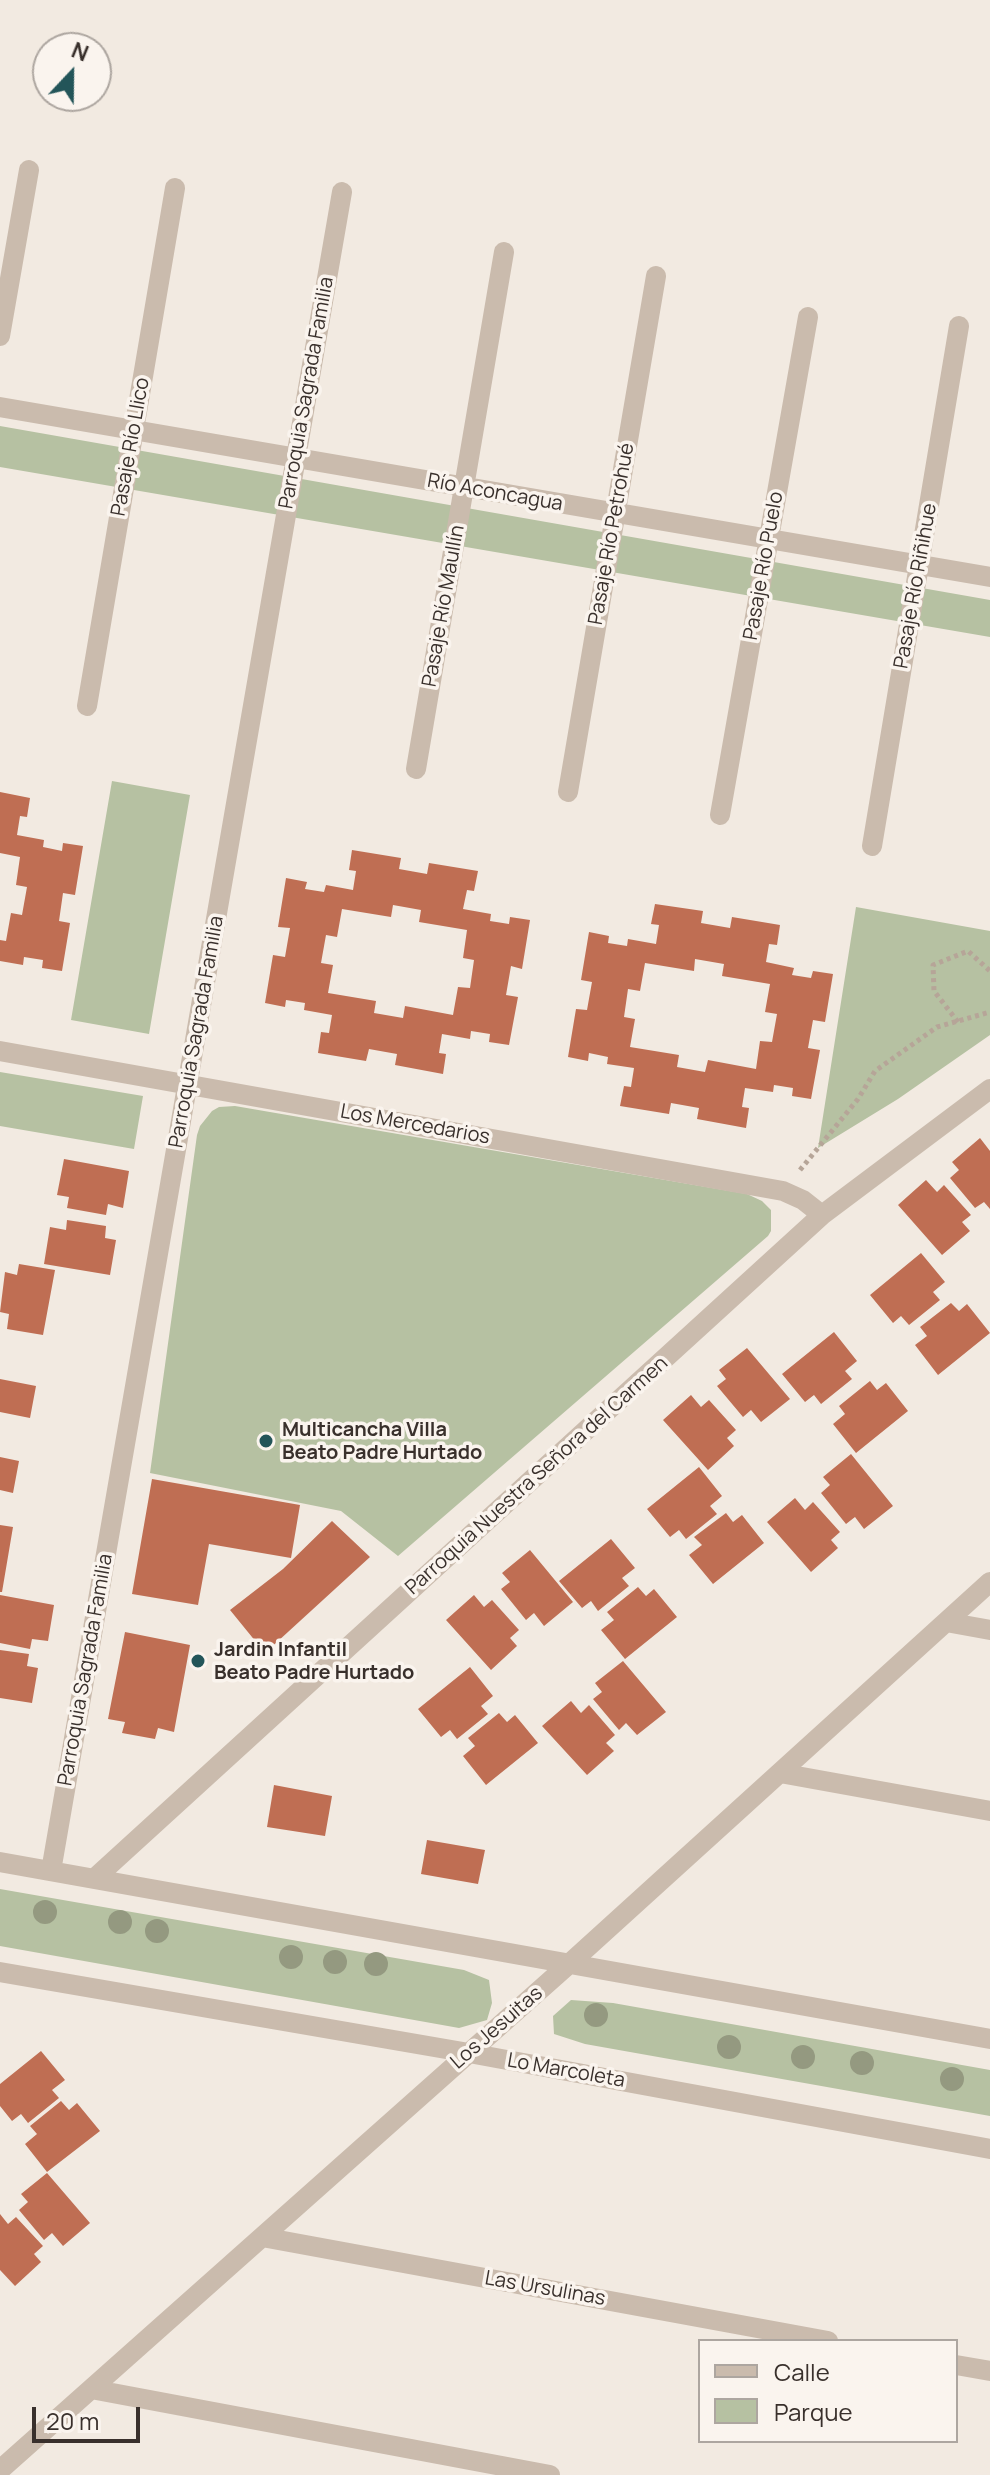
<!DOCTYPE html>
<html>
<head>
<meta charset="utf-8">
<style>
  body { margin:0 }
  #map { position:relative; width:990px; height:2475px; overflow:hidden; background:#f2eae1; font-family:Manrope,sans-serif }
  canvas { display:block }
  .legend { position:absolute; left:698px; top:2339px; width:260px; height:104px; box-sizing:border-box; background:#faf4ee; border:2px solid #ada6a0; margin:0; padding:10px 14px; list-style:none; font-size:24px; color:#39302c }
  .legend li { display:flex; align-items:center; gap:16px; height:40px }
  .legend b { width:40px; border:2px solid #ada6a0 }
  .north { position:absolute; left:32px; top:32px; width:80px; height:80px; box-sizing:border-box; background:#faf4ee; border:2px solid #ada6a0; border-radius:50%; rotate:22deg; font-size:22px; font-weight:700; line-height:32px; text-align:center; color:#39302c }
  .north::after { content:''; display:block; margin:auto; width:28px; height:36px; background:#235559; clip-path:polygon(50% 0,100% 100%,50% 72%,0 100%) }
  .scale { position:absolute; left:32px; top:2407px; width:108px; height:36px; box-sizing:border-box; border:4px solid #39302c; border-top:0; padding-left:10px; font-size:24px; line-height:28px; white-space:nowrap; color:#39302c; -webkit-text-stroke:6px #faf4ee; paint-order:stroke }
</style>
</head>
<body>
<div id="map">
<canvas width="990" height="2475"></canvas>
<ul class="legend">
<li><b style="height:10px;background:#cabbad"></b>Calle</li>
<li><b style="height:22px;background:#b6c1a2"></b>Parque</li>
</ul>
<div class="north">N</div>
<div class="scale">20 m</div>
</div>
<script>
const c = document.querySelector('canvas').getContext('2d');
c.lineJoin = 'round';
function fillPath(path, color) { c.fillStyle = color; c.fill(path, 'evenodd'); }
const shape = rows => new Path2D(rows.map(r => 'M' + r).join(''));
function trace(path, color, width, dash) { c.strokeStyle = color; c.lineWidth = width; c.lineCap = dash ? 'butt' : 'round'; c.setLineDash(dash || []); c.stroke(path); }
function drawText(font, color, halo, rows, align = 'center') {
  c.font = font + ' Manrope,sans-serif'; c.lineWidth = 7; c.setLineDash([]); c.textBaseline = 'middle'; c.strokeStyle = halo; c.fillStyle = color; for (const [text, x, y, turn = 0] of rows) {
    c.save(); c.translate(x, y); c.rotate((+turn || 0) * Math.PI / 180); c.textAlign = isNaN(turn) ? turn : align; if (halo) c.strokeText(text, 0, 0); c.fillText(text, 0, 0); c.restore();
  }
}
const green = shape([
  [0,426,990,600,990,637,0,467],
  [112,781,190,795,149,1034,71,1020],
  [856,907,990,931,990,1035,898,1099,818,1148],
  [0,1072,143,1096,134,1149,0,1126],
  [235,1106,747,1194,762,1201,771,1210,771,1231,768,1236,398,1556,341,1511,150,1473,197,1135,200,1126,212,1111,219,1107],
  [0,1889,464,1970,489,1980,492,2003,487,2020,459,2028,0,1946],
  [571,2000,613,2003,990,2070,990,2116,585,2044,554,2034,553,2016]
]);
const building = shape([
  [0,792,30,798,27,817,20,816,17,835,44,840,43,847,62,851,63,843,83,846,75,895,63,893,59,921,70,923,62,971,42,968,43,960,24,957,23,965,0,961,0,940,6,941,11,913,22,915,27,887,16,885,20,857,0,853],
  [352,850,401,858,399,869,427,874,429,863,478,871,474,891,467,890,463,909,491,914,490,921,509,924,510,917,530,920,522,969,511,966,506,995,518,997,509,1045,489,1042,490,1034,471,1031,470,1039,442,1034,439,1053,446,1054,443,1074,395,1065,397,1054,369,1049,366,1061,318,1053,321,1032,329,1033,332,1015,304,1010,305,1003,286,1000,285,1007,265,1003,273,955,285,957,290,928,278,927,286,878,307,882,305,889,324,892,326,885,353,890,356,871,349,870],
  [393,905,421,910,419,922,467,930,463,958,474,960,470,988,458,987,453,1015,405,1006,403,1018,374,1013,376,1001,328,993,333,965,321,963,326,935,337,937,342,909,391,917],
  [655,904,703,911,701,923,730,928,732,917,780,925,777,945,769,944,766,962,794,968,792,975,811,978,813,971,833,974,825,1022,813,1020,808,1048,820,1050,811,1099,792,1096,793,1088,774,1085,773,1092,745,1088,742,1107,749,1108,746,1128,697,1119,699,1108,671,1103,669,1114,620,1106,624,1086,631,1087,634,1068,607,1064,608,1057,589,1053,588,1061,568,1057,576,1009,587,1010,592,982,581,980,589,932,609,936,608,943,627,946,628,939,656,944,659,925,651,924],
  [695,959,724,964,722,976,770,984,765,1012,777,1014,772,1042,760,1041,756,1069,708,1060,705,1072,677,1067,679,1055,630,1047,635,1019,624,1017,628,989,640,991,645,963,694,971],
  [980,1138,990,1151,990,1209,984,1202,975,1208,950,1178,959,1170,952,1162],
  [64,1159,129,1171,123,1208,108,1204,106,1215,67,1208,69,1197,57,1195],
  [926,1180,937,1192,944,1185,971,1215,962,1222,970,1231,942,1255,898,1205],
  [67,1220,106,1226,105,1238,116,1240,110,1275,44,1264,50,1227,66,1230],
  [921,1253,945,1282,933,1292,940,1300,909,1325,901,1316,893,1323,870,1295],
  [19,1264,55,1270,43,1335,7,1329,9,1314,0,1312,5,1272,17,1275],
  [951,1303,959,1311,967,1304,990,1333,938,1375,915,1345,927,1336,920,1327],
  [834,1332,857,1361,845,1371,852,1379,821,1404,814,1395,805,1402,782,1374],
  [747,1348,790,1399,761,1422,751,1410,743,1417,717,1386,726,1379,719,1370],
  [0,1379,36,1386,30,1418,0,1412],
  [870,1381,877,1390,886,1383,908,1411,856,1453,833,1424,845,1414,839,1406],
  [691,1395,701,1407,709,1400,736,1430,727,1438,734,1446,708,1470,663,1420],
  [851,1454,893,1506,864,1529,855,1517,846,1524,821,1493,830,1485,823,1477],
  [0,1457,19,1461,13,1493,0,1490],
  [699,1467,722,1496,710,1506,717,1514,686,1539,679,1530,670,1537,647,1509],
  [152,1479,300,1505,291,1558,209,1544,198,1605,132,1594],
  [795,1498,805,1510,813,1502,840,1532,831,1540,838,1548,811,1572,767,1522],
  [726,1513,733,1522,742,1515,764,1543,713,1584,689,1555,702,1545,694,1537],
  [332,1521,370,1557,265,1653,230,1610,283,1569],
  [0,1525,13,1527,2,1592,0,1592],
  [611,1539,635,1568,622,1578,629,1586,598,1611,591,1601,582,1608,559,1581],
  [530,1550,573,1602,544,1626,534,1613,526,1620,501,1589,510,1582,502,1573],
  [638,1587,646,1596,654,1589,677,1617,625,1659,601,1630,614,1620,607,1612],
  [0,1595,54,1605,48,1641,32,1639,30,1649,0,1643],
  [474,1595,484,1607,492,1600,519,1630,510,1638,517,1646,491,1670,446,1620],
  [125,1632,190,1645,174,1732,158,1728,155,1739,122,1733,125,1722,108,1719],
  [0,1650,29,1654,27,1666,38,1668,32,1703,0,1698],
  [623,1661,666,1712,637,1735,626,1723,619,1730,593,1699,602,1692,595,1683],
  [470,1667,493,1696,481,1706,488,1714,457,1739,450,1730,441,1737,418,1709],
  [571,1701,581,1713,589,1705,615,1735,606,1743,614,1751,587,1775,542,1726],
  [499,1713,507,1722,515,1715,538,1743,486,1785,463,1756,475,1746,468,1738],
  [274,1785,332,1796,325,1836,267,1827],
  [427,1840,485,1850,478,1884,421,1874],
  [41,2051,65,2080,52,2090,59,2098,28,2123,21,2114,12,2121,0,2106,0,2084],
  [61,2101,69,2110,77,2103,100,2131,47,2172,25,2144,37,2134,30,2126],
  [47,2173,90,2223,63,2246,52,2233,44,2240,19,2210,28,2202,21,2194],
  [0,2214,8,2224,16,2217,43,2246,34,2254,41,2262,15,2286,0,2270]
]);
const path = shape([
  [958,1022,934,991,933,965,968,951,990,971],
  [800,1170,858,1099,875,1071,937,1027,990,1012]
]);
const minor = shape([
  [0,336,29,170],
  [0,407,990,577],
  [87,706,175,188],
  [416,769,504,252],
  [568,792,656,276],
  [720,815,808,317],
  [872,846,959,326],
  [0,1051,783,1191,803,1200,822,1215],
  [946,1622,990,1630],
  [780,1773,990,1811],
  [0,1862,990,2039],
  [51,1871,342,192],
  [95,1878,822,1215,990,1089],
  [0,1972,469,2053,990,2149],
  [262,2237,828,2341],
  [956,2365,990,2371],
  [91,2389,550,2475],
  [0,2470,569,1964,990,1582]
]);
const trees = [
  [45,1912],
  [120,1922],
  [157,1931],
  [291,1957],
  [335,1962],
  [376,1964],
  [596,2015],
  [729,2047],
  [803,2057],
  [862,2063],
  [952,2079]
];
const markers = [
  [266,1441,8,"#235559"],
  [198,1661,8,"#235559"]
];
const streetNames = [
  ["Parroquia Sagrada Familia",307,393,-80],
  ["Pasaje Río Llico",131,447,-80],
  ["Río Aconcagua",495,493,10],
  ["Pasaje Río Petrohué",612,534,-80],
  ["Pasaje Río Puelo",764,566,-80],
  ["Pasaje Río Riñihue",916,586,-80],
  ["Pasaje Río Maullín",444,606,-80],
  ["Parroquia Sagrada Familia",197,1032,-80],
  ["Los Mercedarios",415,1125,10],
  ["Parroquia Nuestra Señora del Carmen",537,1476,-42],
  ["Parroquia Sagrada Familia",86,1670,-80],
  ["Los Jesuitas",497,2028,-41],
  ["Lo Marcoleta",566,2071,10],
  ["Las Ursulinas",545,2289,10]
];
const poiNames = [
  ["Multicancha Villa",282,1430],
  ["Beato Padre Hurtado",282,1453],
  ["Jardin Infantil",214,1650],
  ["Beato Padre Hurtado",214,1673]
];
fillPath(green, '#b6c1a2');
fillPath(building, '#bf6e53');
trace(path, '#b6a598', 5, [4, 4]);
trace(minor, '#cabbad', 20);
c.fillStyle = '#949980';
for (const [x, y] of trees) { c.beginPath(); c.arc(x, y, 12, 0, 2 * Math.PI); c.fill(); }
for (const [x, y, r, color] of markers) { const dot = new Path2D(); dot.arc(x, y, r, 0, 2 * Math.PI); c.fillStyle = color; c.fill(dot); trace(dot, '#faf4ee', 3); }
drawText('20px', '#39302c', '#faf4ee', streetNames);
drawText('bold 20px', '#39302c', '#faf4ee', poiNames, 'left');
</script>
</body>
</html>
